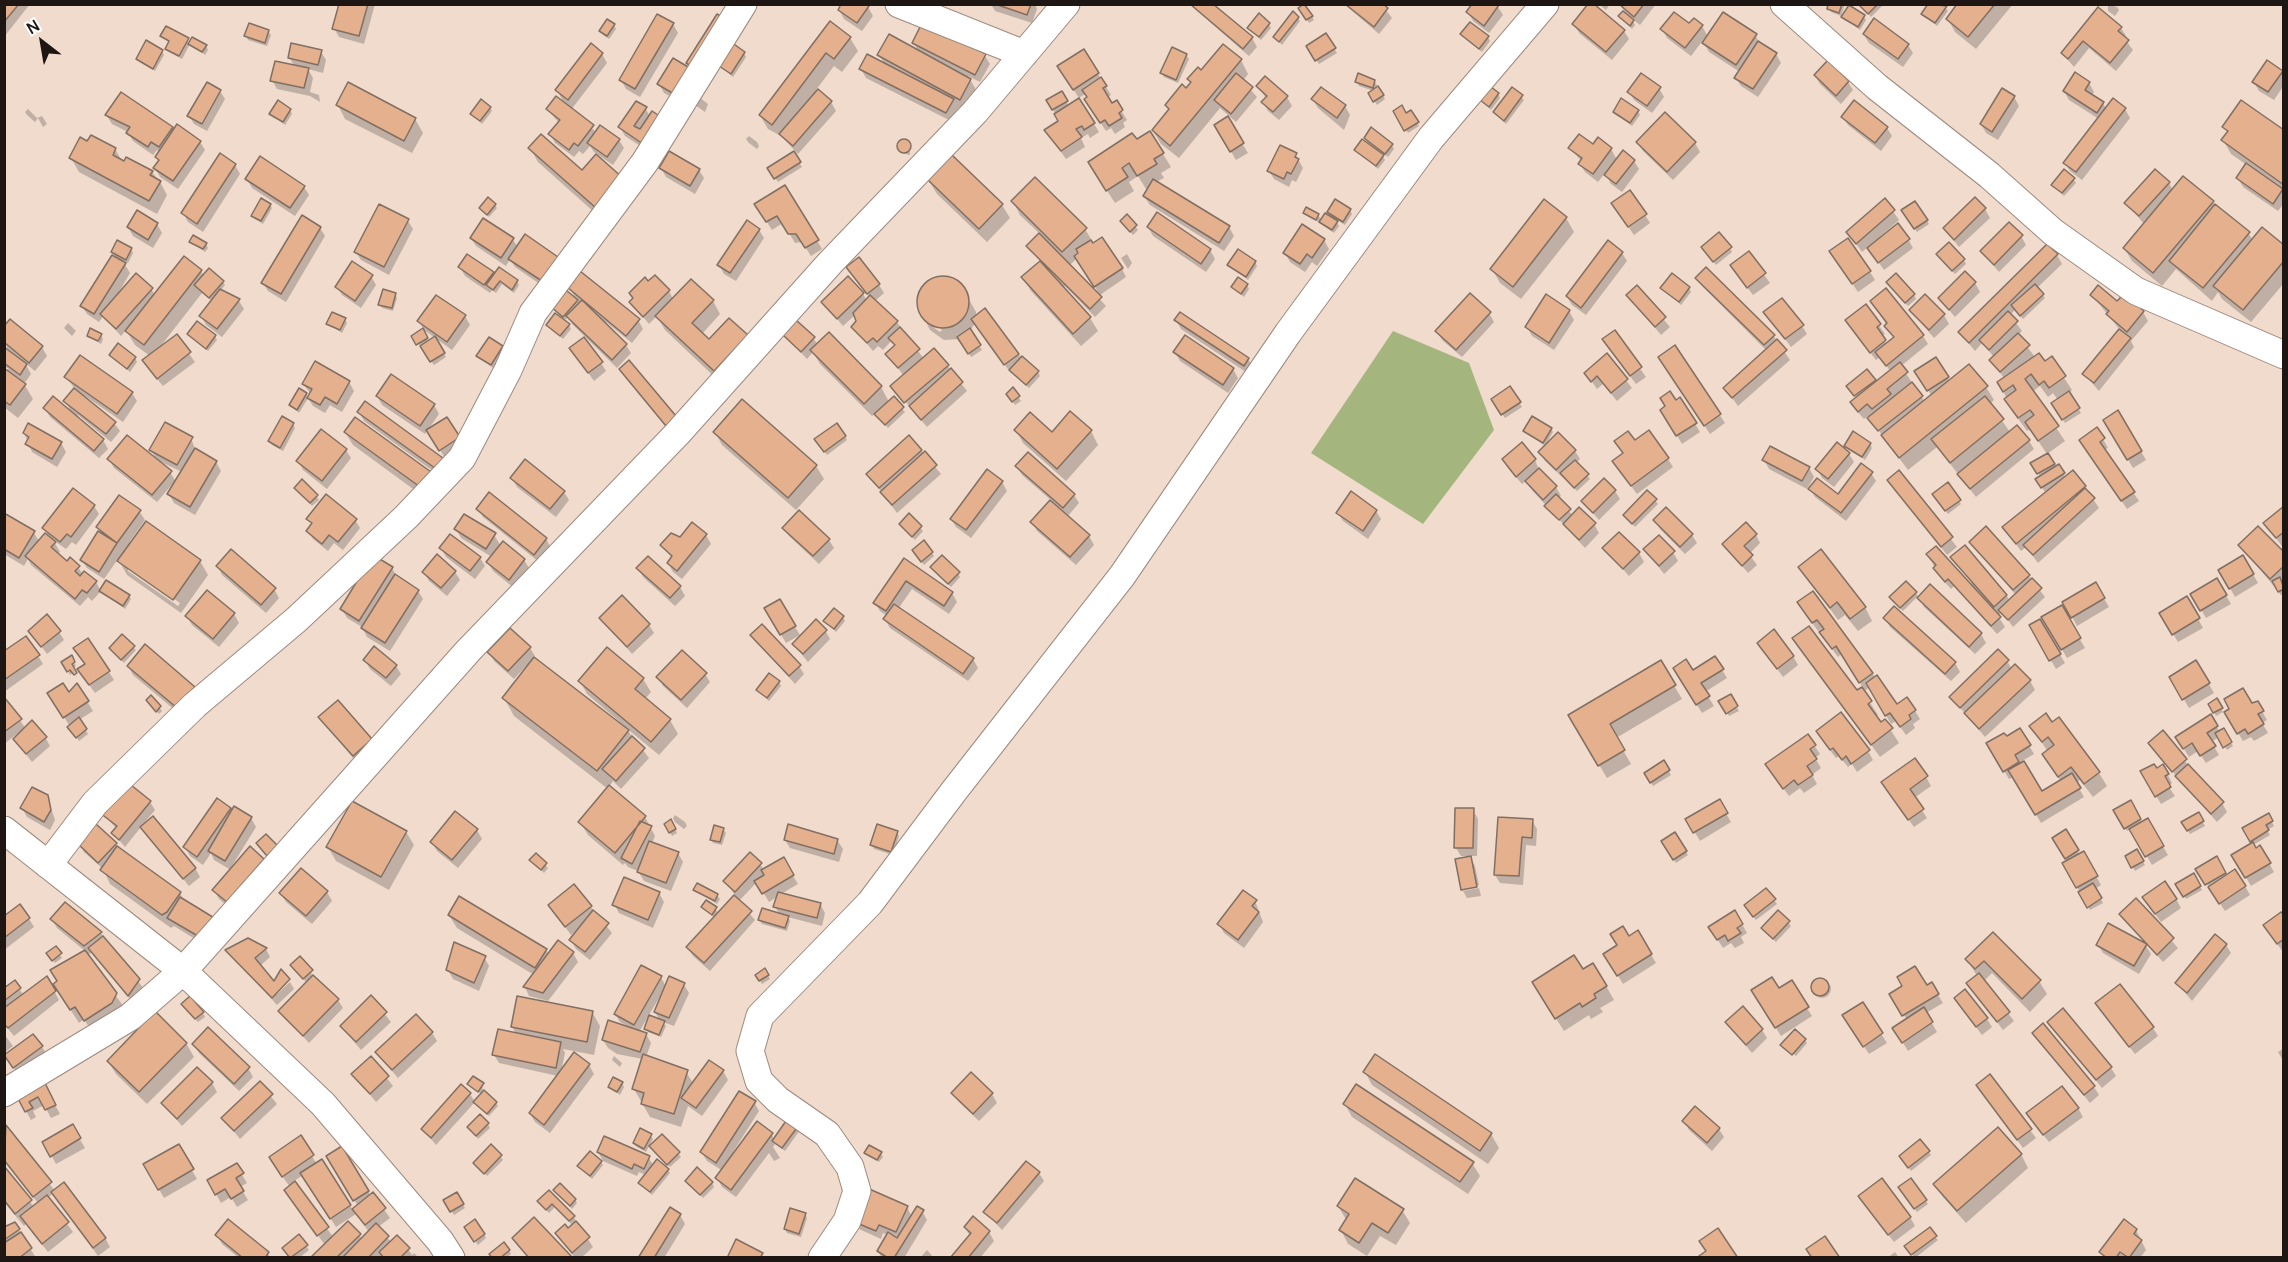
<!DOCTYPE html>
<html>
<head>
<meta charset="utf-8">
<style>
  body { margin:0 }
  #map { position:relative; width:2288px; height:1262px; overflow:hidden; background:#f0dbcd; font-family:Manrope,sans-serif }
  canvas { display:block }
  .frame { position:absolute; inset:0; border:6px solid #1e1612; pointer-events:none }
  .north { position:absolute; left:12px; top:12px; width:60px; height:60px; -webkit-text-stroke:4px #fff; paint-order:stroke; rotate:329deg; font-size:16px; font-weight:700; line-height:24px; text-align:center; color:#1e1612 }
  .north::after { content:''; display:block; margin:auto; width:21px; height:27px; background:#1e1612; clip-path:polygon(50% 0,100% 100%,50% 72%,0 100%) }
</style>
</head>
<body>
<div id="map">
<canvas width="2288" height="1262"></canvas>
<div class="frame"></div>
<div class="north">N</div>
</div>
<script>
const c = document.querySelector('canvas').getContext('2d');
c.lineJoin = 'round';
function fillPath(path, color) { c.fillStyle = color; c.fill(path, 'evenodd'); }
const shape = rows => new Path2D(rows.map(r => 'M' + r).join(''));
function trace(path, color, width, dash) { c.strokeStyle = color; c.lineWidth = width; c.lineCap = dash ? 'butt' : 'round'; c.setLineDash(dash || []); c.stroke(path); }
const forest = shape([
  [1393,331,1469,363,1494,430,1423,524,1311,453]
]);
const shadow = shape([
  [4,4,30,4,4,37],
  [338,4,375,4,364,44,339,37,334,28],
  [991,4,1035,4,1037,9,1032,23,995,11],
  [1189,4,1211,4,1252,38,1257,47,1249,56],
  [1344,4,1381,4,1392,18,1379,34],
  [1496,4,1503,15,1489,33,1473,21,1468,12],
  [1599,4,1610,4,1606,10],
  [1620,4,1656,4,1640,25,1631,18,1635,25,1632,29,1620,16,1624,11],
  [1830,4,1845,4,1841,16,1831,12],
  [1860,4,1884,4,1871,17],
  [1930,4,1941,4,1948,11,1937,26,1923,14],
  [1959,4,2013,4,1976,49,1955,32,1948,19],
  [2108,4,2117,7,2119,10,2115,16,2108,11],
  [1305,5,1314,20,1309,23,1300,8],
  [868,7,873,16,862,31,844,19,839,10],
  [2098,9,2121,28,2126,36,2124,38,2133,50,2116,71,2089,48,2074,67,2062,53],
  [718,16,685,105,664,93,659,84,693,72,688,63],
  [1864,16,1866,20,1860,30,1843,17],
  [1298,18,1300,21,1282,45,1275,37],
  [830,23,850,38,858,51,842,72,834,66,816,90,831,102,836,111,798,154,781,136,768,129,760,115],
  [673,24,678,33,640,97,626,89,621,80],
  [1269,24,1271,28,1261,40,1249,28],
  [1574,24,1624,31,1629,39,1612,60,1579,33],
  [614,25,616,29,609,39,603,35,601,31],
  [1689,25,1702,26,1707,35,1691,56,1667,38,1662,29],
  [166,28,190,43,206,46,208,50,205,55,190,44,182,59,169,52,167,48,170,43,162,36],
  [268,31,271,35,267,46,248,40,246,36],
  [1325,35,1337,53,1319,64,1308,47],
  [1461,35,1488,37,1490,41,1482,52],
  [1755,35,1761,45,1776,54,1781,63,1758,97,1741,86,1736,78,1740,72,1709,52,1704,43],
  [1864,35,1908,45,1913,53,1903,67,1869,43],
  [914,43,985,56,990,64,980,82,968,76,978,93,968,112,959,107,951,121,866,78,861,69,885,65,879,55,919,52],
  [591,45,602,54,607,63,571,110,596,132,619,140,624,148,613,165,594,152,590,146,583,154,579,151,574,157,555,143,550,134,559,123,548,110,565,105,557,90],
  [162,51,164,55,155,71,137,59],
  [321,52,326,60,323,73,308,69,313,78,310,92,319,95,320,102,310,96,277,89,272,80,295,67,289,57],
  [744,53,746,57,733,77,718,64],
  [1186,55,1189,59,1178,83,1164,77,1162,73],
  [1241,60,1248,74,1243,81,1257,97,1236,122,1220,108,1179,158,1161,144,1153,131,1170,111,1166,105,1187,90,1192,84,1189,80],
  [2282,72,2284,85,2274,100,2259,91,2254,82],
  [1098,74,1111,95,1107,97,1112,105,1116,102,1127,120,1123,123,1125,127,1115,134,1111,128,1106,131,1091,108,1086,93,1079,98,1064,75],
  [1815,75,1848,82,1853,90,1841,104,1820,84],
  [1374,81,1377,85,1375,90,1378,88,1385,99,1377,105,1370,93,1374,91,1359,86,1357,82],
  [2089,83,2094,92,2091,96,2103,103,2106,109,2125,109,2130,118,2082,180,2070,171,2065,163,2099,119,2069,100,2064,91],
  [1258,87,1287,97,1292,106,1279,120,1268,111,1263,102,1266,98],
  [1659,88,1664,97,1652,113,1634,100,1629,92],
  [1321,89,1345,106,1350,115,1344,130,1318,108,1313,100],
  [1513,89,1524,100,1506,124,1495,113],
  [220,91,225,99,207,131,194,124,189,116],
  [1061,93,1069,106,1094,124,1099,132,1090,138,1088,134,1081,138,1085,147,1066,159,1046,131,1060,122,1048,101],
  [1498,94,1500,98,1491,110,1482,100],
  [699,97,708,104,705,112,695,105],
  [2014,97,2019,106,1998,140,1986,133,1981,124],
  [338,105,415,119,423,133,412,153,345,119],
  [490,108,492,111,482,124,472,114],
  [645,108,650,116,651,153,625,136,620,127],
  [28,109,37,118,42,116,47,124,43,127,38,118,35,122,27,115,25,112],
  [290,110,292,114,285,125,271,114],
  [1395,111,1406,115,1410,112,1419,126,1408,133],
  [1638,111,1640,115,1632,126,1614,112],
  [1666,114,1695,143,1700,152,1673,180,1643,151,1638,143],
  [107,116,172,128,174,131,200,142,205,150,178,189,160,177,155,168,160,162,157,157,160,152,157,150,153,155,133,141,128,132,112,124],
  [1843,117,1887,128,1892,136,1881,151,1848,125],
  [1227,119,1248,153,1236,160,1216,126],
  [2224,127,2284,132,2284,191,2281,190,2284,203,2278,211,2243,187,2238,178,2247,165,2231,154,2223,140,2228,134],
  [1150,133,1171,167,1161,173,1164,178,1156,182,1229,227,1234,236,1224,251,1150,205,1144,196,1151,185,1146,189,1138,176,1129,182,1134,191,1115,203,1097,175],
  [749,136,757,142,759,146,757,149,749,143,746,139],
  [1365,138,1392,145,1394,149,1388,157,1379,150,1385,160,1378,169,1356,150,1371,148],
  [1598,139,1611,149,1617,160,1634,161,1639,169,1622,192,1611,184,1605,173,1598,182,1585,172,1580,164,1582,162,1570,148,1593,146],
  [902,142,909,144,910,155,902,153,900,149],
  [530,148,582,172,604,221,538,162],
  [115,149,122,161,152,172,160,182,167,195,157,214,79,172,71,158],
  [793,153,802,167,778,182,769,168],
  [1295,154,1303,168,1296,182,1292,180,1289,187,1274,179,1269,171],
  [235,165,240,174,203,232,188,222,183,213],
  [661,168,699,170,704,178,695,194,666,177],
  [2184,178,2248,233,2253,240,2284,247,2284,283,2251,322,2222,299,2218,292,2212,301,2176,269,2162,286,2132,261,2124,248,2144,224,2126,203,2169,183,2173,190],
  [247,179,304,187,309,195,295,216,252,188],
  [2073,179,2076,183,2064,196,2053,185],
  [929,181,1002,205,1010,218,987,242,937,194],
  [785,187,822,249,811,256,802,242,795,243,783,223,772,230,756,205],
  [1885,200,1899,220,1881,236,1908,239,1913,248,1884,270,1868,247,1862,252,1848,233],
  [1013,201,1085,229,1094,244,1122,269,1126,277,1100,295,1077,258,1069,266,1106,306,1095,317,1065,286,1063,288,1090,318,1098,331,1081,346,1031,291,1023,278,1041,262,1028,246,1040,234,1020,215],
  [1545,202,1566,218,1574,232,1521,299,1500,283,1492,269],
  [1914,203,1929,224,1917,232,1903,211],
  [270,205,272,208,263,224,255,219,253,216],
  [495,205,497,208,489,217,481,208],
  [1985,209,1990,218,1959,247,1945,229],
  [1350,210,1352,214,1345,225,1334,218,1339,226,1334,233,1305,213,1318,215,1322,221,1333,220,1328,212],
  [1618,212,1645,215,1650,223,1634,235],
  [1127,216,1138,230,1133,235,1124,225],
  [408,221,413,229,389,275,361,260,356,252],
  [157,224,162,233,153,248,133,236,128,227],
  [1148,227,1210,250,1215,259,1206,272,1153,236],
  [320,228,325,236,286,302,268,291,263,283],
  [759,230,764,238,736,281,724,274,719,265],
  [2021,236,2026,245,1999,272,1982,252],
  [471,238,513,240,547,289,515,267,510,259,506,266,476,246],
  [1324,240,1329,249,1317,266,1312,262,1305,272,1290,262,1285,253],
  [191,242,206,244,208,248,205,252],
  [1730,248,1732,252,1716,265,1705,251],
  [131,249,133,253,128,263,122,260,130,273,115,299,151,289,155,295,201,271,204,276,223,282,225,285,220,291,239,301,244,309,222,337,206,325,201,316,213,302,202,293,160,347,176,336,195,362,163,386,149,369,150,356,135,345,126,330,121,336,103,316,99,322,87,314,82,306,117,260,113,252],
  [1622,253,1627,261,1586,315,1572,305,1567,297],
  [1127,254,1132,263,1128,269,1121,258],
  [1749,254,1770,283,1753,295,1737,274],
  [1938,255,1964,260,1966,264,1955,274],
  [2057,255,2062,264,2037,288,2045,298,2023,319,2015,310,2010,315,2022,331,2018,335,2035,357,2044,363,2051,358,2072,390,2069,393,2081,413,2065,423,2053,403,2058,400,2053,393,2048,397,2040,386,2032,392,2065,441,2047,454,2030,429,2027,431,2014,413,1999,383,2005,379,1990,360,1994,357,1982,343,1975,351,1960,333],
  [1836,260,1870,272,1875,280,1858,292],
  [1255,262,1257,266,1248,280,1229,265],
  [460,267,492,273,494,276,517,281,519,285,514,293,502,284,496,293,492,290,490,293,465,276],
  [848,268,879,285,884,293,875,301,896,321,924,359,947,365,967,391,927,427,892,386,904,376,887,354,895,347,892,340,883,350,878,346,873,351,853,327,858,321,855,315,843,326,823,302,863,294,867,301,870,298],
  [371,276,376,285,361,308,342,295,337,287],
  [946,277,960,284,976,312,976,317,1038,372,1040,376,1029,388,1010,372,975,323,970,331,982,350,971,357,960,339,944,340,930,330,926,322,940,332,942,330,925,318,925,321,918,300,925,285,931,280],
  [1697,278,1773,335,1790,360,1738,406,1725,388,1767,351,1702,286],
  [1975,283,1980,292,1955,317,1940,299],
  [1247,285,1249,289,1244,297,1233,288],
  [1890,286,1914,295,1916,299,1908,306],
  [569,287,638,320,643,329,632,343,606,322,604,324,626,345,631,353,617,368,573,325,568,317,565,320,555,311,553,307,576,299],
  [1636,287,1670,327,1661,335,1628,295],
  [1662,288,1689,288,1691,292,1681,305],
  [669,291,673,299,713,301,720,314,702,334,709,341,747,336,722,384,665,330,657,316,649,324,631,302,634,299,630,294],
  [395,294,397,298,393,311,382,308,380,304],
  [2092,295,2117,303,2124,296,2143,312,2148,321,2131,341,2134,347,2099,391,2084,374,2120,330],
  [1872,302,1923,336,1928,344,1901,366,1925,402,1932,396,1921,380,1935,359,1950,382,1986,387,1994,400,1990,404,2010,432,2029,441,2034,449,1976,497,1937,447,1908,470,1868,416,1864,419,1857,411,1857,399,1850,390,1874,380,1876,384,1891,372,1880,357,1876,360,1852,329,1865,306,1885,334,1881,336,1887,344,1895,338],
  [1910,310,1944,315,1949,324,1934,338],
  [1569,311,1574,320,1554,350,1532,336,1527,327],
  [1765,312,1802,326,1807,334,1791,347],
  [1489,313,1494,322,1462,357,1442,340,1437,331],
  [465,316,470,325,452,350,424,330,419,321],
  [345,320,347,323,342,333,328,324],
  [1176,320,1248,359,1253,368,1249,374,1181,329],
  [11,321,42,347,47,356,35,371,25,363,31,374,24,384,33,399,18,418,4,407,4,370,9,369,4,366,4,349,7,350,4,328],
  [68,323,76,331,72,336,64,328],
  [548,325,569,325,571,329,563,339],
  [422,330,429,342,434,338,446,357,434,365,413,336],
  [1614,332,1646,377,1636,384,1609,348],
  [189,334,215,336,217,340,208,351],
  [101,335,103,339,101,344,88,336],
  [785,335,813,338,818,345,881,387,889,402,894,398,905,412,888,428,876,413,872,416,820,364,813,352,807,359],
  [1185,337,1233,369,1238,378,1228,393,1180,361,1175,352],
  [489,339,504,351,493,368,478,356],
  [1675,347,1725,423,1710,434,1665,366],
  [571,349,601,363,606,371,594,381],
  [111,355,135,358,137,362,130,372],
  [1607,356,1632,388,1617,401,1603,384,1597,389,1586,373],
  [629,362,672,433,626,378,621,370],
  [66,377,132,393,137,401,123,422,85,396,83,398,114,423,120,431,111,442,78,415,76,418,103,440,108,449,99,458,50,417,45,408,73,415,65,401,75,389],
  [349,382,354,391,342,412,330,405,325,413,313,406,308,398,311,394,303,384],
  [1510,388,1522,407,1505,418,1493,400],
  [1013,390,1021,401,1015,405,1010,398],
  [306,394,308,398,299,413,291,405],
  [377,396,434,405,439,414,425,434,382,405],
  [1680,399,1700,432,1682,444,1662,410],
  [359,412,445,462,444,479,364,421],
  [2118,412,2146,460,2133,468,2105,420],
  [293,424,295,428,283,451,272,445,269,441],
  [1551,429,1553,432,1545,446,1525,431],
  [1016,430,1052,434,1091,431,1098,445,1066,481,1023,443],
  [345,432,437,478,435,505,353,445],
  [715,432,816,466,824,479,796,510,722,445],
  [24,433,61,443,66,452,57,467,32,452],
  [845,436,847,440,827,455,818,443],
  [191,438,195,449,216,462,221,471,195,515,174,503,169,494,175,481,157,502,114,468,109,459,170,472,176,482,182,472,157,460,151,450],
  [459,438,445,458,433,439],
  [2103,439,2108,448,2104,450,2139,501,2127,509,2086,449],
  [1634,443,1668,459,1673,467,1637,494,1619,470,1624,454,1621,450],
  [1522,444,1535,460,1539,470,1556,487,1561,496,1558,498,1573,516,1594,524,1599,533,1585,548,1532,490,1526,481,1522,484,1508,468,1503,460],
  [1870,444,1872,448,1865,460,1846,446],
  [346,450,351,458,327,489,303,470,298,461],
  [921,450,941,474,897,513,868,474],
  [1575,451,1580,459,1576,463,1590,479,1577,491,1545,461,1540,452],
  [1849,454,1854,462,1834,487,1822,478,1817,469],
  [2047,455,2066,478,2085,487,2099,508,2038,563,2026,547,2021,551,2004,528,2046,494,2037,479,2041,477,2032,464],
  [1764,460,1809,468,1814,477,1807,489,1769,469],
  [1017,466,1074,495,1079,503,1067,517,1089,536,1094,545,1076,565,1037,531,1032,522,1052,501,1022,475],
  [1899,472,1957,547,1947,555,1889,480],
  [1871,473,1876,481,1846,521,1815,497,1810,489,1838,496],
  [512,478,564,492,569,500,556,517,517,487],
  [1002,482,1007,491,971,538,956,527,951,519],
  [295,488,316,496,319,500,312,506],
  [1615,491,1620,499,1599,520,1583,502],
  [1648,492,1658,504,1635,527,1625,515],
  [1936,498,1959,501,1961,504,1948,514],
  [94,506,99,514,76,545,72,542,66,549,53,540,60,552,57,554,78,567,83,575,96,582,101,591,129,596,131,599,125,609,101,591,92,601,88,597,80,606,31,565,28,559,24,566,4,554,4,514,34,533,39,541,50,539,44,528],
  [2284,508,2284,544,2282,546,2265,524],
  [478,509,546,539,551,548,539,562,483,517],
  [139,511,145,520,130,541,200,561,208,575,181,613,127,575,118,559,104,579,87,568,82,560,102,535,98,527],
  [128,567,180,603,178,606,128,571],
  [1376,511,1381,519,1368,539,1343,521,1338,513],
  [909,515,923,531,915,540,900,524],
  [308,519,355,520,360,528,343,550,334,543,328,551,313,539,308,531,312,526],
  [1655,521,1692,535,1697,543,1685,554,1660,529],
  [692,524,706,535,711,544,682,579,673,572,668,563,672,558,662,545,680,539],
  [784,528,829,540,834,548,819,564,789,536],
  [456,529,494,535,501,546,524,560,529,568,514,588,493,571,488,562,492,557,461,538],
  [1756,535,1760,543,1749,554,1757,565,1748,573,1724,544],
  [1971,542,2029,576,2045,597,2013,627,2002,612,1998,616,2005,627,1997,634,1954,586,1951,589,1940,577,1928,555,1969,585,1972,583,1952,558,2006,595,2010,601,2016,595],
  [2240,545,2284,554,2284,579,2281,581,2284,593,2281,595],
  [441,548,480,558,485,566,475,579,446,557],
  [1604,548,1639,553,1644,562,1629,576],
  [1645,549,1673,552,1678,561,1664,574],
  [932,553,934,556,924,565,916,555],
  [2243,557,2258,583,2235,597,2220,570],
  [904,561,952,593,957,602,949,614,912,589,898,609,973,659,978,668,968,681,890,628,885,620,887,616,880,611,875,603],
  [218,566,274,589,279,598,266,613,222,575],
  [1800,567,1865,607,1872,621,1858,631,1845,615,1838,620],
  [392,568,397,577,418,591,423,599,390,651,367,637,362,627,347,618,342,609],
  [638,568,680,587,685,596,675,606,643,577],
  [934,571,958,573,960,577,951,587],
  [424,572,455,572,460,580,447,596,429,581],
  [2217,580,2231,604,2206,618,2192,594],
  [2095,584,2109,607,2077,626,2064,602],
  [1812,593,1897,706,1915,711,1920,719,1913,724,1915,728,1906,735,1896,721,1891,724,1870,687,1863,692,1878,715,1876,717,1881,724,1885,721,1899,743,1880,757,1794,638,1857,692,1863,688,1842,653,1838,657,1826,641,1823,628,1818,631,1804,611],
  [1916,593,1918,596,1903,611,1893,601],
  [1919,598,1981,634,1986,643,1975,654,1924,607],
  [2187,598,2203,628,2178,642,2161,614],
  [779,601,800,635,786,643,766,609],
  [2061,607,2085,648,2067,658,2043,617],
  [234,614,239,623,219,647,192,625,187,616],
  [843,617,845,621,836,632,825,621],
  [601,618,649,625,654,633,632,654],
  [1885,618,1955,663,1960,672,1951,681,1890,627],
  [2040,621,2065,663,2056,669,2031,626],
  [825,630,830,639,808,662,794,645],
  [30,631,59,632,64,640,47,654],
  [752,636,799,666,804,674,795,684],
  [1759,643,1793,656,1798,665,1783,677],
  [133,647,136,650,124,663,110,648],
  [530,648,535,656,533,658,618,724,620,722,587,694,580,681,643,679,651,692,645,699,670,720,678,734,659,755,625,727,649,758,621,789,613,781,609,787,645,817,655,836,652,843,678,853,683,862,671,891,644,881,638,871,628,867,625,863,623,865,588,835,580,822,608,789,514,716,504,698,528,667,526,666,514,679,494,661,489,652],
  [4,653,38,656,43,664,4,692],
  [71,657,76,666,73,668,77,678,74,672,70,675,63,662],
  [1715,658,1727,678,1705,692,1714,706,1702,713,1680,677],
  [365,660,396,666,401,674,391,686,370,669],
  [2007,661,2012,669,2015,666,2030,681,2035,690,1985,737,1951,697],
  [1660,662,1682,699,1616,738,1631,764,1607,778,1570,716],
  [2196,662,2214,693,2189,708,2171,677],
  [86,665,109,672,114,680,95,693,84,678],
  [128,666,194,688,199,696,182,716,133,675],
  [705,674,710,682,687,708,663,686,658,677],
  [779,682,781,686,769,701,758,690],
  [77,685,93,711,79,720,88,734,79,741,49,693,69,694],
  [1730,696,1739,711,1729,716,1721,701],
  [151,697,162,711,159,714,150,704],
  [5,699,26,729,45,737,50,746,32,762,15,740,18,733,4,744],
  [2217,700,2223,712,2216,716,2210,704],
  [338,702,376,748,358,764,320,718],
  [2257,703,2267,720,2262,723,2268,733,2254,741,2251,737,2243,741,2226,713],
  [2045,716,2099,773,2107,786,2093,797,2080,780,2076,783,2084,797,2041,823,2014,777,2009,779,1988,744,2020,730,2034,754,2022,761,2041,794,2061,782,2044,755,2048,752,2031,726],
  [2210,717,2220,732,2223,730,2233,746,2227,750,2219,737,2211,742,2219,755,2206,763,2198,751,2189,757,2177,738],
  [2163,732,2191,769,2222,803,2227,812,2217,822,2155,752],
  [1808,736,1820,754,1815,758,1821,768,1812,775,1817,784,1804,793,1800,788,1789,796,1772,773],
  [1822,740,1868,751,1873,760,1857,772,1852,764,1848,767,1839,756,1836,758],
  [1663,762,1671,775,1653,786,1646,774],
  [2163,766,2172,783,2168,786,2175,796,2161,804,2142,772,2156,770],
  [1926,777,1931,786,1914,798,1927,818,1914,827,1888,791],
  [47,796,55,820,50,830,27,817,22,808],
  [217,800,232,813,251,818,256,827,232,866,263,860,268,869,232,910,219,899,214,890,231,870,214,860,211,853,203,865,190,856,185,847],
  [1719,801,1731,822,1700,841,1687,819],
  [150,802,155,810,145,822,195,868,200,877,189,886,141,827,125,847,113,833,117,829,102,813],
  [2130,802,2142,823,2147,820,2168,855,2152,865,2131,829,2127,831,2115,811],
  [1473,810,1478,819,1477,856,1469,856,1475,866,1479,885,1463,888,1463,891,1462,890,1469,856,1461,856,1456,848],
  [2198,814,2205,826,2190,834,2183,822],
  [675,815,685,822,687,826,684,829,675,822,673,818],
  [2268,815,2274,826,2267,830,2270,835,2253,845,2255,850,2260,847,2274,872,2251,886,2233,855,2253,844,2244,829],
  [671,821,677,833,672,836,666,824],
  [1532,821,1537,829,1536,846,1526,845,1523,885,1500,883,1495,875],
  [723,829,726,833,722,845,713,843,711,839],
  [477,830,482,839,458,868,437,851,432,842],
  [2066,831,2080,855,2083,853,2101,885,2095,889,2103,903,2090,910,2064,864,2068,862,2054,838],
  [406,832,414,845,389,890,336,861,328,847],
  [897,832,899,836,893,855,874,849,872,845],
  [1675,834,1688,855,1676,863,1663,842],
  [785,840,837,840,843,849,839,862,790,848],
  [79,843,116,844,180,893,208,947,174,926,171,928,110,884,103,869,84,852],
  [2137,851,2145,865,2135,871,2127,857],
  [536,855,548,868,544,873,531,860],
  [2216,858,2227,877,2245,886,2250,895,2225,911,2197,869],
  [783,859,798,884,781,894,820,904,825,913,822,926,788,917,790,921,787,931,762,924,759,920,779,914,775,906,778,896,769,902,757,882,739,901,755,920,710,971,693,956,688,948,715,918,703,907,707,902,719,913,735,895,725,881,760,864,764,870],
  [2193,875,2202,890,2186,899,2177,884],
  [1479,888,1481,896,1467,898,1463,891],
  [695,890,717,895,720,899,717,904],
  [1766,890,1777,904,1756,920,1748,910],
  [327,892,332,901,312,924,286,902,281,894],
  [659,893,664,902,653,928,619,913,614,904],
  [2176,899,2181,908,2161,922,2149,906],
  [2136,900,2178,948,2163,962,2121,915],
  [1255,901,1263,922,1244,948,1224,933,1219,924],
  [65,904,101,933,144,989,134,1004,92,952,87,956,124,1007,93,1034,84,1019,79,1023,63,998,59,982,85,951,57,928,52,919],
  [550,906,590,906,612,933,590,960,576,949,571,940,578,929,571,935],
  [1735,912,1747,933,1741,937,1744,943,1735,948,1731,943,1723,948,1710,928],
  [1778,912,1791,926,1776,942,1763,929],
  [449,915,546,950,549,955,573,953,578,962,548,1001,529,996,525,987,534,975,457,928],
  [4,918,29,919,34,927,4,950],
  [2284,918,2284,951,2283,952,2270,934],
  [2109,925,2146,946,2151,954,2139,974,2103,953,2098,945],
  [1637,932,1656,963,1623,984,1605,954],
  [1993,934,2039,981,2047,994,2030,1012,1992,973,1984,981,2014,1021,2003,1030,1968,984,1977,976,1967,959],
  [455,944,484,957,489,966,479,991,453,979,448,970],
  [2226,945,2231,953,2192,1001,2177,983],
  [56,948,62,958,55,963,48,953],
  [266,949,270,957,260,966,280,987,277,994,290,982,294,989,277,1005,227,950],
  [294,969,311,971,312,976,338,1000,343,1008,309,1043,280,1011,307,983],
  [765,971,770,979,762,984,757,976],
  [1582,972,1606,986,1614,1000,1600,1008,1603,1012,1591,1019,1589,1015,1564,1031,1542,996],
  [661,977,666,987,684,985,689,993,674,1026,663,1022,666,1026,661,1037,648,1032,646,1029,660,1021,655,1012,661,999,659,998,639,1032,646,1034,651,1043,646,1057,686,1072,693,1083,723,1071,728,1080,702,1116,688,1106,681,1127,650,1117,634,1089,643,1059,617,1054,608,1048,603,1040,629,1027,620,1022,615,1014],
  [47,978,59,1000,14,1036,4,1024,4,982,8,987,15,982,24,996],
  '1813 989a9 9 0 1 1 18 0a9 9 0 1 1-18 0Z',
  [1791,983,1812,1016,1781,1036,1758,999],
  [1931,984,1943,1003,1926,1013,1937,1032,1908,1051,1894,1028,1907,1020,1891,994],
  [371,997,391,1022,361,1050,341,1026],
  [1862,1004,1887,1043,1869,1054,1849,1024],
  [1961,1007,1987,1019,1992,1027,1982,1035],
  [185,1008,203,1013,205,1017,198,1022],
  [592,1012,600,1026,594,1055,563,1049,565,1053,561,1072,575,1054,589,1065,594,1074,550,1133,535,1122,530,1113,558,1076,499,1063,494,1055,517,1035,512,1027],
  [2102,1012,2153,1028,2158,1036,2135,1054],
  [2049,1022,2111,1068,2116,1076,2102,1088],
  [1727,1023,1762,1030,1767,1038,1752,1053],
  [432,1033,437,1041,398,1078,377,1053],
  [2034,1033,2094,1087,2099,1095,2090,1103],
  [4,1034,13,1046,4,1053],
  [1805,1040,1807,1043,1796,1056,1783,1045],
  [186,1043,194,1057,147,1104,116,1074,108,1061],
  [194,1044,248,1068,253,1077,239,1091,199,1053],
  [42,1047,47,1055,19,1076,11,1064],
  [2284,1048,2284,1062,2278,1052],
  [614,1056,622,1063,620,1067,612,1060],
  [371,1058,393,1086,376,1102,353,1074],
  [1365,1072,1491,1134,1499,1148,1488,1164,1372,1085],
  [1990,1076,2036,1138,2023,1148,1978,1086],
  [212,1083,217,1092,182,1126,163,1104],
  [260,1083,277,1104,240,1139,223,1118],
  [622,1083,624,1087,620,1095,610,1087],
  [469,1084,482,1084,483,1091,496,1103,498,1106,489,1116,475,1102,482,1095],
  [47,1090,60,1114,51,1118,44,1105,33,1111,36,1117,31,1120,17,1094],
  [953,1093,992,1094,997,1103,979,1121,958,1101],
  [470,1094,475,1102,436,1145,423,1129],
  [754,1102,759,1111,733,1152,735,1154,771,1134,775,1140,789,1120,800,1130,785,1151,775,1144,773,1147,780,1158,774,1161,769,1153,736,1197,722,1187,717,1178,723,1171,707,1161,702,1153],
  [1345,1104,1472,1163,1480,1176,1468,1194,1352,1117],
  [2078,1108,2083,1117,2049,1142,2033,1122],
  [1684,1121,1719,1129,1724,1137,1712,1151,1689,1130],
  [488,1124,490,1128,478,1139,469,1127],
  [72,1126,85,1148,56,1164,44,1142],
  [6,1127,55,1191,105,1238,110,1247,98,1256,53,1193,48,1198,73,1232,48,1252,26,1224,24,1226,4,1202,4,1168,34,1207,38,1203,4,1161],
  [651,1136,653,1139,646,1152,637,1147,634,1143],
  [662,1136,681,1157,670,1167,653,1150],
  [300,1138,317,1164,321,1161,353,1210,358,1206,328,1157,342,1148,371,1196,373,1194,390,1218,378,1227,391,1242,408,1249,412,1255,414,1253,419,1258,312,1258,325,1245,291,1199,290,1187,275,1166],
  [303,1175,336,1227,356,1214,369,1232,362,1239,359,1235,333,1237,294,1181],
  [178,1146,197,1179,164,1198,145,1165],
  [598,1152,649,1158,653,1165,668,1170,670,1173,652,1195,639,1183,646,1175,639,1172,637,1176,603,1161],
  [1929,1152,1931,1155,1911,1171,1903,1160],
  [866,1153,880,1153,883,1157,879,1162],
  [2021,1154,2028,1168,1966,1223,1943,1197,1935,1184],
  [500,1156,503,1160,487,1176,475,1163],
  [601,1162,603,1165,592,1179,579,1167],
  [236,1165,247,1183,240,1187,248,1200,237,1207,231,1197,221,1203,209,1181],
  [1039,1173,1044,1181,1002,1230,985,1212],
  [1911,1180,1928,1204,1917,1212,1902,1191],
  [687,1181,712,1183,714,1187,703,1198],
  [555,1190,575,1199,577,1203,572,1209],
  [549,1192,573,1216,593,1247,581,1258,575,1258,557,1233,573,1226,555,1207,549,1213,541,1205],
  [456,1194,465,1208,454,1215,445,1200],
  [1865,1205,1910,1217,1915,1226,1894,1242],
  [1338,1206,1402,1210,1410,1223,1396,1245,1380,1236,1367,1256,1348,1244,1341,1230,1347,1221],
  [907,1207,912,1217,922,1211,927,1220,904,1258,882,1258,878,1251,888,1235,883,1233,881,1239,859,1229,854,1220],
  [805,1214,807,1218,801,1237,787,1233,785,1229],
  [680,1215,685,1224,664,1258,640,1258],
  [2124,1221,2136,1230,2146,1250,2140,1258,2104,1258,2101,1252],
  [15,1224,19,1230,36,1258,4,1258,4,1229],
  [965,1228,989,1232,994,1241,980,1258,952,1258,970,1236],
  [468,1231,484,1234,486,1238,478,1245],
  [217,1235,268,1253,270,1258,239,1258,222,1244],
  [299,1236,309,1250,299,1258,290,1258],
  [1935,1237,1938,1240,1915,1258,1908,1250],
  [509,1250,511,1254,506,1258,493,1258],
  [927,1250,934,1258,920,1258],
  [1895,1252,1899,1258,1887,1258]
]);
const building = shape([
  [4,4,19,4,4,22,4,4],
  [339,4,368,4,359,36,332,29,339,4],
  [841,4,867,4,869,6,857,23,838,10,841,4],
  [995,4,1031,4,1027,15,995,4],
  [1190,4,1213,4,1253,37,1243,49,1190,4],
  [1304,4,1313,16,1306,20,1298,8,1304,4],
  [1345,4,1383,4,1388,8,1374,27,1345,4],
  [1472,4,1499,4,1499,5,1484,26,1466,12,1472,4],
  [1588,4,1594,4,1625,30,1606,52,1572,24,1588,4],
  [1619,4,1644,4,1634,17,1619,4],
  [1828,4,1842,4,1839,13,1827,9,1828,4],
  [1858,4,1878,4,1868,14,1858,4],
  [1928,4,1947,6,1935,23,1921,14,1928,4],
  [1957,4,1995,4,1968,37,1946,19,1957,4],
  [1849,5,1865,15,1858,27,1841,17,1849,5],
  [2098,7,2122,27,2118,31,2129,40,2110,63,2083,41,2068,59,2061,53,2098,7],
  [1293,11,1299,17,1279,42,1273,37,1293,11],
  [1623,11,1634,20,1630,26,1618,16,1623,11],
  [1674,12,1689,23,1694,18,1703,25,1685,48,1660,29,1674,12],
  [1723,12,1757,34,1736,65,1702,43,1723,12],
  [1259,13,1270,23,1259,37,1247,28,1259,13],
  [657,14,674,23,635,89,619,80,657,14],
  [717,14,726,19,696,69,686,63,717,14],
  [1874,18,1909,44,1898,59,1863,34,1874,18],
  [607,19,615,24,607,36,599,31,607,19],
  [830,21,851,37,834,59,826,53,772,125,759,115,830,21],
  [1470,22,1489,36,1479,49,1460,34,1470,22],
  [249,23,269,30,265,43,244,36,249,23],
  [922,23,986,54,975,75,912,43,922,23],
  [166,26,189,38,179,56,165,49,169,41,160,36,166,26],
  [1326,33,1336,48,1315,61,1306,46,1326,33],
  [889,34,971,79,960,100,877,55,889,34],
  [192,37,207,45,202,52,188,44,192,37],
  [146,40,163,50,153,69,136,59,146,40],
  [1758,41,1777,53,1753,89,1734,78,1758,41],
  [731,42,745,52,731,74,716,64,731,42],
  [291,43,322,50,318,65,288,58,291,43],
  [591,43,603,53,568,100,555,90,591,43],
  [1223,44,1242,59,1170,146,1152,130,1169,109,1165,105,1182,84,1186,88,1191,82,1187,79,1198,67,1201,70,1223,44],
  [1172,47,1187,54,1176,80,1160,73,1172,47],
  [1084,49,1099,73,1073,90,1057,66,1084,49],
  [867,54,954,99,946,113,859,69,867,54],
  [673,58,695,71,679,97,657,84,673,58],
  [1828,60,1849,81,1836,96,1814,75,1828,60],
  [2267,60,2283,71,2268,92,2252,82,2267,60],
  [275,61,309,68,304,88,270,81,275,61],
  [2075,72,2090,82,2085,90,2104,102,2097,113,2063,91,2075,72],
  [1236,73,1253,87,1231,114,1214,100,1236,73],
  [1358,73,1375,80,1373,88,1355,82,1358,73],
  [1641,73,1661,87,1647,106,1627,92,1641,73],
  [1265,76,1288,96,1273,112,1261,102,1267,96,1256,86,1265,76],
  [1101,77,1107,86,1103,88,1112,103,1117,100,1123,110,1119,113,1122,118,1109,126,1105,120,1100,123,1084,99,1087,97,1082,90,1101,77],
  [207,82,221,90,202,124,187,116,207,82],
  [348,82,416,118,404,141,336,105,348,82],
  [1378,86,1384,95,1373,102,1368,93,1378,86],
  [1321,87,1346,105,1337,118,1311,99,1321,87],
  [1491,87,1499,93,1489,107,1480,100,1491,87],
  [1512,87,1523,95,1504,121,1493,112,1512,87],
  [2002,88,2015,96,1992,132,1980,124,2002,88],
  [818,89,832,101,793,146,779,134,818,89],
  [1062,91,1068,101,1052,110,1046,100,1062,91],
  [121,92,173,127,159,147,151,142,148,147,126,133,130,127,105,115,121,92],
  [556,96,594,125,578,146,574,143,569,150,548,134,560,120,546,109,556,96],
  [1079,98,1095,123,1084,130,1082,126,1076,129,1082,137,1061,151,1044,130,1058,121,1054,114,1079,98],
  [1621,98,1639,110,1630,123,1613,112,1621,98],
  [2113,98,2126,108,2076,172,2063,163,2113,98],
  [481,99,491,107,480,121,470,114,481,99],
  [278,100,291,109,283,122,269,114,278,100],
  [1854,100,1888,127,1875,143,1841,117,1854,100],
  [2241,100,2284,130,2284,185,2221,140,2228,131,2222,127,2241,100],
  [636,101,647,107,634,126,640,129,652,111,664,119,646,146,618,127,636,101],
  [1402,105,1406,113,1411,110,1419,122,1404,131,1393,111,1402,105],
  [1665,112,1696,142,1667,172,1636,142,1665,112],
  [1228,116,1244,143,1230,152,1214,125,1228,116],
  [177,124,201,141,173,181,153,168,159,160,155,157,177,124],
  [600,125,620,139,607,157,587,143,600,125],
  [1371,127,1393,144,1385,154,1364,138,1371,127],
  [1150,131,1164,153,1154,159,1157,164,1137,176,1129,163,1122,168,1128,177,1106,191,1088,162,1132,133,1137,139,1150,131],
  [541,134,582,170,596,154,623,178,596,208,528,148,541,134],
  [1579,134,1593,144,1598,137,1612,148,1593,174,1578,164,1582,158,1568,148,1579,134],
  [91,135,116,148,113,155,124,161,126,157,153,171,150,175,161,181,149,201,69,158,80,137,87,141,91,135],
  [1362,139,1384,155,1376,166,1354,150,1362,139],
  '897 146a7 7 0 1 1 14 0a7 7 0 1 1-14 0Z',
  [1280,145,1297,153,1295,157,1299,159,1291,174,1287,172,1284,179,1267,171,1280,145],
  [1623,150,1635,160,1616,184,1604,175,1623,150],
  [669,151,700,169,690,186,659,168,669,151],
  [794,151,801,162,774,179,767,168,794,151],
  [220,153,236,164,197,224,181,213,220,153],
  [952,155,1003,204,979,229,928,180,952,155],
  [260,156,305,186,290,208,245,179,260,156],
  [2246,163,2283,189,2273,204,2236,178,2246,163],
  [2064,169,2075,178,2062,193,2051,185,2064,169],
  [2155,169,2170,182,2139,216,2124,203,2155,169],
  [2183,176,2214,201,2153,273,2123,248,2183,176],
  [1035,177,1087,228,1062,252,1011,201,1035,177],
  [1153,179,1230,226,1219,243,1143,196,1153,179],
  [785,185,819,240,805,248,796,234,788,234,777,216,766,222,754,204,785,185],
  [1630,190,1647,214,1628,227,1611,203,1630,190],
  [488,197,496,204,487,215,479,208,488,197],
  [1975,197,1986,208,1954,240,1943,228,1975,197],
  [261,198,271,204,261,221,251,216,261,198],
  [1885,198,1895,210,1856,244,1846,232,1885,198],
  [1335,199,1351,209,1343,222,1327,212,1335,199],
  [1544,199,1567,217,1513,287,1490,269,1544,199],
  [1915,201,1928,220,1914,229,1901,210,1915,201],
  [379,204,409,219,384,267,354,252,379,204],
  [2215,204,2250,232,2203,288,2169,261,2215,204],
  [1306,207,1319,214,1316,220,1303,213,1306,207],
  [137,210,158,223,148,240,127,227,137,210],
  [1157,212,1211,249,1201,264,1147,227,1157,212],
  [1325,213,1338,221,1332,230,1319,222,1325,213],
  [1127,214,1137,225,1130,232,1120,221,1127,214],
  [302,215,321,227,281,294,261,283,302,215],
  [483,218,514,238,501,258,470,238,483,218],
  [747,220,760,229,730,273,717,265,747,220],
  [2009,222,2023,235,1994,265,1980,251,2009,222],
  [1898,223,1910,239,1878,263,1867,248,1898,223],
  [1302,224,1325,239,1312,258,1307,254,1300,264,1283,253,1302,224],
  [2262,227,2284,245,2284,261,2243,310,2213,286,2262,227],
  [1719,232,1732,247,1713,262,1701,247,1719,232],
  [1039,233,1102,297,1090,309,1026,246,1039,233],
  [525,234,558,257,542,281,508,259,525,234],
  [193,235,207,243,203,249,189,242,193,235],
  [1102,237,1123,268,1094,287,1074,256,1078,253,1076,249,1091,240,1093,243,1102,237],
  [1848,238,1871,271,1852,284,1829,251,1848,238],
  [117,240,132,248,126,260,111,252,117,240],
  [1608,240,1623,252,1581,308,1566,296,1608,240],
  [1949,242,1965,259,1952,271,1936,254,1949,242],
  [2047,244,2058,254,1969,343,1958,332,2047,244],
  [1238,249,1256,261,1246,277,1227,265,1238,249],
  [1749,251,1766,273,1747,288,1730,265,1749,251],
  [467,254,494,272,484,285,458,267,467,254],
  [112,255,126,263,94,314,80,306,112,255],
  [184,256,202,270,144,345,125,331,184,256],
  [859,257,880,284,867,294,846,267,859,257],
  [352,261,373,275,355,301,335,287,352,261],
  [1040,261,1091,317,1073,334,1021,277,1040,261],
  [499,267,518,280,512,290,500,281,493,290,486,285,499,267],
  [1706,267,1775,335,1764,345,1695,278,1706,267],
  [209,268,224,281,209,298,194,285,209,268],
  [580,271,640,319,626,336,567,287,580,271],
  [1965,271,1976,282,1949,310,1938,298,1965,271],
  [136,273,153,288,116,329,100,314,136,273],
  [1672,273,1690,287,1679,302,1660,288,1672,273],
  [1896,273,1915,294,1905,303,1886,282,1896,273],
  [655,275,670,290,643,317,629,302,633,298,629,293,645,277,648,281,655,275],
  '917 302a26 26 0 1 1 52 0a26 26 0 1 1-52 0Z',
  [848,276,864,293,837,319,821,302,848,276],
  [1238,277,1248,284,1241,294,1231,287,1238,277],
  [691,279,714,300,692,323,709,339,729,318,748,335,714,371,655,316,691,279],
  [2035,284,2044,294,2020,316,2011,305,2035,284],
  [1637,285,1666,317,1655,327,1626,295,1637,285],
  [2098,285,2117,301,2124,294,2144,311,2127,332,2106,314,2109,311,2090,295,2098,285],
  [1886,288,1924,335,1886,366,1875,352,1894,337,1884,326,1887,323,1870,301,1886,288],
  [220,289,240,299,217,329,199,316,220,289],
  [383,289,396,293,392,308,378,305,383,289],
  [566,290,578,300,563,317,551,307,566,290],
  [1470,293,1491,312,1456,350,1435,331,1470,293],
  [1546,294,1570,310,1549,343,1525,327,1546,294],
  [1925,294,1945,314,1929,330,1909,310,1925,294],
  [436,295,466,315,447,342,417,321,436,295],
  [870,295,898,321,877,342,873,338,867,343,851,327,856,321,853,313,870,295],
  [1782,298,1804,325,1785,339,1763,312,1782,298],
  [582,300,627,344,612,360,566,316,582,300],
  [1866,304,1881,324,1877,327,1886,340,1870,353,1845,320,1866,304],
  [985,308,1019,354,1004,365,971,319,985,308],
  [2008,311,2018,321,1989,350,1979,340,2008,311],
  [332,312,346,318,340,330,326,324,332,312],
  [1180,312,1249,358,1244,366,1174,320,1180,312],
  [555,313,570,324,560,336,546,325,555,313],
  [10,319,43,346,29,363,4,342,4,326,10,319],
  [796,320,815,337,801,352,783,335,796,320],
  [197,321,216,335,206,349,187,334,197,321],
  [900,327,920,349,898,368,885,354,895,345,888,338,900,327],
  [90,328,102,334,98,341,87,336,90,328],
  [423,328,428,338,416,345,411,336,423,328],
  [970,328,981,345,968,354,957,337,970,328],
  [2119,329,2131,338,2094,383,2082,374,2119,329],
  [1615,330,1642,367,1630,376,1602,339,1615,330],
  [829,332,882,386,864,404,810,350,829,332],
  [2018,333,2030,345,2000,372,1989,360,2018,333],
  [177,334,191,352,157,379,142,360,177,334],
  [1185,335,1234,368,1223,385,1173,352,1185,335],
  [435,336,445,353,430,362,420,346,435,336],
  [489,337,503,346,491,365,476,356,489,337],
  [584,337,603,362,588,373,569,348,584,337],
  [1777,339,1787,350,1732,398,1723,388,1777,339],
  [118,343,136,357,127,369,109,355,118,343],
  [1675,345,1721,414,1704,426,1658,357,1675,345],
  [4,347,27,364,20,375,4,363,4,347],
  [934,348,949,365,904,403,890,386,934,348],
  [1607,353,1628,379,1611,393,1597,376,1591,382,1584,373,1607,353],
  [2039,353,2045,361,2052,356,2066,376,2049,388,2044,381,2039,385,2031,374,2025,379,2059,426,2038,441,2025,422,2034,415,2030,410,2018,418,2004,399,2016,390,2013,385,2003,392,1997,382,2039,353],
  [80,355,133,392,117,414,64,377,80,355],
  [1022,356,1039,371,1026,385,1009,370,1022,356],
  [1936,357,1949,377,1927,391,1914,371,1936,357],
  [629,360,676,416,666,426,619,369,629,360],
  [315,361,350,381,337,404,325,397,320,405,307,398,312,389,302,384,315,361],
  [1900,362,1908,372,1887,389,1891,394,1872,409,1867,404,1858,412,1850,402,1900,362],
  [1969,364,1988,386,1899,458,1881,435,1969,364],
  [4,368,26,384,10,405,4,401,4,368],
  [951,368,963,382,921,420,909,406,951,368],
  [1867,369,1876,380,1854,396,1846,386,1867,369],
  [391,374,435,404,420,426,376,396,391,374],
  [1912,382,1923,396,1878,431,1867,418,1912,382],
  [1510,386,1521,402,1501,415,1491,399,1510,386],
  [1013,387,1020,396,1012,402,1006,394,1013,387],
  [74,388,116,422,106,434,63,401,74,388],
  [299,388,307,393,297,410,289,405,299,388],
  [1670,391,1676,400,1680,397,1697,423,1676,436,1660,410,1665,406,1660,398,1670,391],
  [2069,391,2080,408,2062,420,2051,403,2069,391],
  [53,396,104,439,94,451,43,408,53,396],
  [894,396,904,407,885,425,874,414,894,396],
  [1985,396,2004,419,1950,463,1931,439,1985,396],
  [742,399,817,465,788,498,713,432,742,399],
  [365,401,447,461,439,471,357,412,365,401],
  [2118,410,2142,451,2127,460,2103,420,2118,410],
  [1070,411,1092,430,1057,469,1014,430,1030,412,1052,432,1070,411],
  [282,416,294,423,280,448,268,441,282,416],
  [1532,416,1552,428,1543,443,1523,431,1532,416],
  [355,417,438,477,427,492,344,432,355,417],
  [447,417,460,437,439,451,426,430,447,417],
  [165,422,193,437,177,465,149,450,165,422],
  [28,423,62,442,52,459,25,444,29,437,23,433,28,423],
  [837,423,846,436,824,452,814,439,837,423],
  [2017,425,2030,440,1970,489,1957,474,2017,425],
  [2097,427,2105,438,2100,442,2135,492,2121,501,2079,440,2097,427],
  [321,429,347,449,322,481,296,461,321,429],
  [1649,430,1669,458,1631,486,1612,461,1623,453,1614,441,1628,431,1635,440,1649,430],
  [1853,431,1871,443,1862,457,1844,446,1853,431],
  [1558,432,1576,450,1556,470,1538,452,1558,432],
  [127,435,172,471,152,495,107,459,127,435],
  [909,435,922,450,879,488,866,474,909,435],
  [1522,442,1536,459,1516,477,1502,459,1522,442],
  [1837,442,1850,453,1828,479,1815,469,1837,442],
  [1770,446,1810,467,1802,481,1762,460,1770,446],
  [195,448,217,461,190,507,167,494,195,448],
  [925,451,937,465,892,505,880,492,925,451],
  [1028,452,1075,494,1063,508,1015,466,1028,452],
  [2048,453,2055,464,2037,474,2030,463,2048,453],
  [525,459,565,491,550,509,510,478,525,459],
  [1575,460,1589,474,1574,488,1560,473,1575,460],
  [1861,463,1873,472,1841,513,1808,489,1817,478,1838,494,1861,463],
  [2059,464,2065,473,2041,488,2035,479,2059,464],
  [1539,468,1557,486,1543,500,1525,481,1539,468],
  [987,469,1003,481,966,530,950,519,987,469],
  [1899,470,1953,537,1941,547,1887,480,1899,470],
  [2073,470,2086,486,2016,544,2002,527,2073,470],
  [1604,478,1616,490,1593,513,1581,501,1604,478],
  [302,479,318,495,310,503,294,488,302,479],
  [1948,482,1961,500,1945,511,1932,494,1948,482],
  [73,488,95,505,71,537,67,534,60,542,42,528,73,488],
  [2085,488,2095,498,2033,555,2023,545,2085,488],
  [1647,490,1657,499,1632,524,1623,515,1647,490],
  [1351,491,1377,510,1363,531,1336,513,1351,491],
  [489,492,547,538,534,555,476,509,489,492],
  [326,494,357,519,338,542,329,535,322,544,306,531,312,523,306,519,326,494],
  [1556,494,1571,509,1559,520,1544,506,1556,494],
  [119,495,141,510,117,543,96,527,119,495],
  [1050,500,1090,535,1070,557,1030,522,1050,500],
  [2284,506,2284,532,2276,538,2263,523,2284,506],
  [1579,507,1596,523,1579,540,1563,524,1579,507],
  [1666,507,1693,534,1680,547,1653,520,1666,507],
  [799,510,830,539,813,556,782,528,799,510],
  [4,513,35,531,19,558,4,549,4,513],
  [909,513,922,526,912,537,899,524,909,513],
  [464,514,496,533,486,549,454,529,464,514],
  [146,521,201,560,173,600,117,561,146,521],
  [692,522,707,534,677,571,667,563,672,556,660,545,671,533,680,537,692,522],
  [1746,522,1757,534,1744,546,1753,555,1742,566,1722,544,1746,522],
  [1986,526,2030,575,2013,590,1969,542,1986,526],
  [2258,526,2284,552,2284,566,2270,579,2238,545,2258,526],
  [98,531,117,543,99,572,80,560,98,531],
  [1619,532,1640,552,1623,569,1602,548,1619,532],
  [45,533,56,542,51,547,67,561,70,557,80,566,75,571,80,576,84,571,97,581,87,593,82,590,75,599,25,556,45,533],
  [450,534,481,557,470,571,439,548,450,534],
  [1659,535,1675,551,1659,566,1643,549,1659,535],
  [924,540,933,552,921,562,912,550,924,540],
  [503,541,525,559,509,580,486,562,503,541],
  [1965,545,2007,595,1994,607,1950,557,1965,545],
  [1936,546,2001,617,1991,626,1948,579,1945,582,1933,568,1936,565,1926,554,1936,546],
  [231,549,276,588,261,605,216,566,231,549],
  [1821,549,1866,607,1850,619,1837,602,1830,608,1798,567,1821,549],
  [437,554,456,571,441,588,422,572,437,554],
  [373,555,393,567,359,621,340,609,373,555],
  [942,555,960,572,948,584,930,567,942,555],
  [2243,555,2254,574,2229,589,2218,570,2243,555],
  [648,556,681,586,670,598,636,568,648,556],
  [904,558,953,592,944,606,906,581,886,611,873,603,904,558],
  [395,574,419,590,385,643,361,628,395,574],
  [2280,577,2284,589,2278,592,2272,581,2280,577],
  [2032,578,2042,588,2008,620,1998,610,2032,578],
  [2217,578,2227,595,2200,611,2190,594,2217,578],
  [106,580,130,595,123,606,99,591,106,580],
  [1906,581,1917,592,1900,608,1889,597,1906,581],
  [2096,582,2105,598,2071,618,2062,602,2096,582],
  [1930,584,1982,633,1969,647,1917,598,1930,584],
  [207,590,235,613,213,639,185,616,207,590],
  [1813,591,1873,673,1859,683,1836,646,1832,649,1819,632,1824,629,1817,620,1812,623,1797,602,1813,591],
  [622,595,650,624,627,647,599,618,622,595],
  [2187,596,2200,618,2172,635,2159,613,2187,596],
  [780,599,796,626,780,635,764,608,780,599],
  [894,604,974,658,963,674,883,619,894,604],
  [2062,605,2081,638,2061,650,2041,617,2062,605],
  [1894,606,1956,662,1945,674,1883,618,1894,606],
  [834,608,844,616,834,629,823,621,834,608],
  [47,614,61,631,41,647,28,631,47,614],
  [816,619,827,630,803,654,792,644,816,619],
  [2040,619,2061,654,2049,661,2029,625,2040,619],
  [762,624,801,665,789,676,750,635,762,624],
  [1809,626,1857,690,1862,687,1872,701,1868,704,1881,722,1885,719,1893,728,1871,745,1792,638,1809,626],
  [510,628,531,647,508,671,487,652,510,628],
  [1774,629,1794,656,1777,669,1757,643,1774,629],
  [122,634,135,646,121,660,109,648,122,634],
  [26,636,40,655,4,680,4,651,26,636],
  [88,638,110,671,89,685,77,669,85,664,73,648,88,638],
  [145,644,195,687,177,708,127,666,145,644],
  [374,646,397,665,386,678,363,660,374,646],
  [607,647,644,678,635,689,671,719,651,742,578,681,607,647],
  [1998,649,2009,660,1960,708,1949,697,1998,649],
  [682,650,707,673,681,700,656,677,682,650],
  [72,655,75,662,72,664,77,673,74,675,70,670,67,672,61,662,72,655],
  [1715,656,1724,669,1701,683,1710,696,1696,705,1673,668,1686,659,1693,670,1715,656],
  [534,657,629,730,597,771,502,698,534,657],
  [1661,660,1676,685,1610,724,1625,750,1598,766,1568,715,1661,660],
  [2196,660,2210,683,2182,700,2169,677,2196,660],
  [2015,664,2031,680,1979,729,1964,713,2015,664],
  [769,673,780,681,767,698,756,690,769,673],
  [1877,675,1897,704,1907,697,1916,710,1909,715,1911,719,1900,727,1890,713,1885,716,1866,683,1877,675],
  [63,683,69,692,77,683,89,701,63,718,47,693,63,683],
  [2243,688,2252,703,2258,701,2264,711,2258,714,2264,724,2248,734,2245,729,2237,734,2224,712,2229,709,2224,699,2243,688],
  [1731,694,1738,706,1726,714,1718,701,1731,694],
  [151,695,161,706,156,712,146,700,151,695],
  [4,697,22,719,4,732,4,697],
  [2217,698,2223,708,2213,713,2208,704,2217,698],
  [338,700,372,739,353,756,318,717,338,700],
  [1841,712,1870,750,1851,764,1846,756,1842,760,1833,748,1830,750,1816,731,1841,712],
  [2046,713,2052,722,2059,717,2100,772,2084,784,2071,767,2058,777,2042,754,2054,745,2048,737,2042,742,2029,726,2046,713],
  [2211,714,2218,726,2207,733,2216,746,2200,756,2192,743,2183,749,2175,737,2211,714],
  [79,717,87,729,76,738,67,727,79,717],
  [32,720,47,737,26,754,13,739,32,720],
  [2020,728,2031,745,2015,755,2019,762,2003,772,1986,743,2004,733,2007,736,2020,728],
  [2224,728,2232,742,2223,748,2215,733,2224,728],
  [2163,730,2187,759,2172,772,2148,743,2163,730],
  [1808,734,1816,745,1810,749,1817,759,1807,766,1813,775,1798,785,1794,780,1783,789,1765,764,1808,734],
  [632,736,645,748,616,781,602,769,632,736],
  [1915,758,1928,776,1910,789,1924,809,1908,820,1881,782,1915,758],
  [1664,760,1670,770,1650,783,1644,773,1664,760],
  [2024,761,2042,791,2072,773,2081,788,2035,815,2008,770,2024,761],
  [2154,764,2157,768,2163,764,2169,774,2165,776,2171,787,2155,797,2140,771,2154,764],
  [2188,764,2224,802,2211,814,2175,776,2188,764],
  [126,781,151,801,119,840,111,833,117,826,100,813,126,781],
  [609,785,646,816,615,853,578,822,609,785],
  [32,787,48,795,51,810,44,822,20,808,32,787],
  [217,798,231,808,197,857,183,847,217,798],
  [1720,799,1728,813,1693,833,1685,819,1720,799],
  [2131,800,2141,819,2124,829,2113,810,2131,800],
  [352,801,407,831,381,877,326,847,352,801],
  [234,806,252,817,225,861,208,851,234,806],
  [1455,808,1474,808,1473,848,1454,848,1455,808],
  [455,811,478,829,452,860,430,842,455,811],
  [2199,812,2204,821,2187,831,2181,822,2199,812],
  [2269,813,2273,821,2266,825,2269,830,2250,842,2242,828,2269,813],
  [153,816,196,868,183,879,140,827,153,816],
  [1498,817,1533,819,1532,838,1522,837,1519,876,1494,875,1498,817],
  [2148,818,2164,846,2145,857,2129,829,2148,818],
  [671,819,676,829,669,833,664,824,671,819],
  [640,821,652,826,632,864,621,858,640,821],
  [96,824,117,843,98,863,77,843,96,824],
  [788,824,838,839,834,854,784,840,788,824],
  [877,824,898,831,891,852,870,845,877,824],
  [714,825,724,828,720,842,710,840,714,825],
  [2066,829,2079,850,2065,859,2052,838,2066,829],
  [1675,832,1687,851,1673,860,1661,841,1675,832],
  [266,834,278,846,267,856,256,843,266,834],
  [649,841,679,852,666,883,637,872,649,841],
  [2253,842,2256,848,2260,845,2271,863,2245,878,2231,855,2253,842],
  [117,846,181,892,167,912,162,915,100,870,117,846],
  [250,846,264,859,227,902,212,890,250,846],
  [2137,849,2144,861,2131,868,2125,856,2137,849],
  [2084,851,2098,876,2076,888,2062,863,2084,851],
  [750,852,762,863,735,892,723,881,750,852],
  [536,853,547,863,541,870,529,860,536,853],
  [1471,856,1477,887,1461,890,1455,859,1471,856],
  [2217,856,2226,873,2205,885,2195,869,2217,856],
  [784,857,794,875,762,894,754,881,764,875,761,870,784,857],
  [301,868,328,891,306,916,279,893,301,868],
  [2235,869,2246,886,2219,904,2208,887,2235,869],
  [2194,873,2201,886,2183,897,2175,884,2194,873],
  [624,877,660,892,648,920,612,905,624,877],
  [2165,881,2177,899,2155,914,2142,897,2165,881],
  [697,883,718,894,715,901,693,890,697,883],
  [2093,883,2102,898,2087,908,2078,892,2093,883],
  [574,884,592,906,565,927,548,905,574,884],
  [1766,888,1776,899,1753,917,1744,905,1766,888],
  [1243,890,1257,900,1252,906,1259,912,1238,940,1217,924,1243,890],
  [778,892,821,903,817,918,773,907,778,892],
  [734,895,752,911,704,963,686,947,734,895],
  [459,896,547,949,535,968,448,915,459,896],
  [180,897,216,919,203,939,167,918,180,897],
  [2136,898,2174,938,2157,955,2119,914,2136,898],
  [706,900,717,907,712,915,701,907,706,900],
  [65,902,102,932,84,946,50,919,65,902],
  [20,904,30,918,4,938,4,916,20,904],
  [762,908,789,916,785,928,758,920,762,908],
  [593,910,609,923,585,952,569,940,593,910],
  [1735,910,1743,924,1737,928,1741,933,1728,941,1725,935,1717,940,1708,927,1735,910],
  [1778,910,1790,921,1773,939,1761,928,1778,910],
  [2281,912,2284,915,2284,939,2277,944,2263,925,2281,912],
  [2108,923,2147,944,2134,966,2096,945,2108,923],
  [1623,926,1629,936,1638,930,1652,954,1617,976,1603,954,1617,945,1610,934,1623,926],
  [1993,932,2041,980,2022,999,1984,961,1975,969,1965,959,1993,932],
  [2215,934,2227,944,2187,993,2175,983,2215,934],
  [103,936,140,979,128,996,88,948,103,936],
  [248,938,267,948,255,958,274,981,281,969,290,979,272,998,225,950,248,938],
  [558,940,574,952,543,993,523,987,558,940],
  [454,942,486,956,474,983,446,970,454,942],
  [56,946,62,953,52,961,46,953,56,946],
  [85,950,117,993,112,1003,84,1021,75,1007,70,1010,53,984,57,981,50,970,85,950],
  [1574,955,1583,969,1593,963,1607,986,1594,994,1596,998,1582,1007,1580,1003,1555,1019,1532,982,1574,955],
  [300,956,313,970,303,979,290,965,300,956],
  [641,965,662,976,634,1025,614,1014,641,965],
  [1915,966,1927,985,1932,982,1939,994,1902,1016,1889,994,1902,986,1897,977,1915,966],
  [765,968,769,975,759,981,755,975,765,968],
  [1979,973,2010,1012,1997,1022,1966,983,1979,973],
  [313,975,339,999,303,1036,278,1011,313,975],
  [47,976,56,991,8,1028,4,1024,4,1008,47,976],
  [669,976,685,983,669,1018,654,1012,669,976],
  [1772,977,1779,988,1792,980,1809,1007,1775,1028,1751,990,1772,977],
  '1811 987a9 9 0 1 1 18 0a9 9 0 1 1-18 0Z',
  [15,980,21,988,4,1001,4,988,15,980],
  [2120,984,2154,1027,2129,1047,2095,1003,2120,984],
  [1965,989,1988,1018,1976,1027,1954,998,1965,989],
  [371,995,387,1012,356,1042,340,1026,371,995],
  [190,996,204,1012,195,1019,181,1004,190,996],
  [517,996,593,1011,587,1042,511,1027,517,996],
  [1863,1002,1883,1033,1863,1047,1842,1015,1863,1002],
  [1743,1006,1763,1029,1746,1045,1725,1022,1743,1006],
  [1924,1007,1933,1022,1902,1043,1892,1028,1924,1007],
  [2063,1008,2112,1067,2096,1080,2047,1022,2063,1008],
  [155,1011,187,1043,139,1092,107,1061,155,1011],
  [416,1014,433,1032,392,1070,375,1052,416,1014],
  [649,1015,665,1021,659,1035,644,1029,649,1015],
  [608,1020,647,1033,640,1052,602,1040,608,1020],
  [2043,1023,2095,1086,2084,1095,2032,1033,2043,1023],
  [208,1027,250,1067,234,1084,192,1044,208,1027],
  [498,1029,561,1042,556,1068,492,1055,498,1029],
  [1795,1029,1806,1039,1792,1055,1780,1045,1795,1029],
  [33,1034,43,1046,13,1068,4,1055,33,1034],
  [574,1052,590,1064,544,1125,529,1113,574,1052],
  [643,1054,688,1070,674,1114,641,1104,644,1093,632,1089,643,1054],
  [1375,1054,1492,1133,1480,1151,1363,1072,1375,1054],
  [371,1056,389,1076,370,1094,351,1074,371,1056],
  [709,1060,724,1070,696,1108,681,1098,709,1060],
  [197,1067,213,1082,177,1119,161,1103,197,1067],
  [971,1072,993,1093,973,1114,951,1093,971,1072],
  [1990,1074,2032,1129,2017,1140,1976,1085,1990,1074],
  [473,1076,484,1083,478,1092,467,1084,473,1076],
  [613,1077,623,1082,617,1092,608,1087,613,1077],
  [43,1079,56,1105,45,1110,38,1097,29,1102,33,1108,25,1112,15,1093,43,1079],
  [260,1081,273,1094,234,1131,221,1118,260,1081],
  [461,1084,471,1093,431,1138,421,1129,461,1084],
  [1356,1084,1474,1162,1460,1182,1343,1104,1356,1084],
  [2062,1086,2079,1108,2043,1135,2026,1113,2062,1086],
  [484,1090,497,1102,487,1114,473,1102,484,1090],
  [739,1091,756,1101,716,1163,700,1152,739,1091],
  [1695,1106,1720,1128,1707,1143,1682,1121,1695,1106],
  [480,1114,489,1123,476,1136,467,1127,480,1114],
  [788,1118,799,1125,782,1148,772,1141,788,1118],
  [757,1121,773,1133,731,1190,715,1178,757,1121],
  [73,1124,81,1138,50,1157,42,1142,73,1124],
  [6,1125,52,1182,33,1197,4,1160,6,1125],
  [1998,1127,2022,1154,1957,1211,1933,1184,1998,1127],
  [640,1128,652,1134,644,1149,633,1143,640,1128],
  [662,1134,680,1152,667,1165,649,1146,662,1134],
  [301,1135,314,1155,282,1177,269,1157,301,1135],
  [604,1136,650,1156,644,1169,634,1164,632,1169,597,1152,604,1136],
  [1920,1139,1930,1151,1908,1168,1899,1156,1920,1139],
  [179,1144,194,1169,158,1190,143,1164,179,1144],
  [491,1144,502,1155,484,1174,473,1163,491,1144],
  [869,1145,882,1152,877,1160,864,1153,869,1145],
  [342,1146,369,1191,353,1201,326,1156,342,1146],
  [590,1151,602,1161,590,1176,577,1166,590,1151],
  [322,1159,351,1205,330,1219,300,1173,322,1159],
  [657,1159,669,1169,650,1192,638,1183,657,1159],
  [1026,1161,1040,1172,997,1223,983,1212,1026,1161],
  [237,1163,244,1173,236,1178,244,1191,231,1199,225,1189,215,1195,207,1180,237,1163],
  [4,1166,32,1200,15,1214,4,1200,4,1166],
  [697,1167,713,1182,700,1195,685,1181,697,1167],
  [1355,1178,1404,1209,1388,1233,1372,1223,1359,1243,1339,1230,1349,1214,1337,1206,1355,1178],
  [1882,1178,1911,1217,1888,1235,1858,1196,1882,1178],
  [1911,1178,1927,1200,1914,1209,1898,1187,1911,1178],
  [295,1181,329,1227,317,1236,284,1190,295,1181],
  [64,1182,106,1238,93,1248,51,1192,64,1182],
  [560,1183,576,1199,570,1206,553,1190,560,1183],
  [867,1188,908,1206,896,1232,879,1225,876,1231,852,1221,867,1188],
  [549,1190,575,1216,569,1221,552,1204,546,1210,537,1201,549,1190],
  [373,1192,386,1208,365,1225,352,1209,373,1192],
  [457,1192,464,1204,450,1212,443,1200,457,1192],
  [47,1195,69,1222,42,1244,20,1216,47,1195],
  [917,1206,924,1210,894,1258,888,1258,877,1251,888,1232,897,1238,917,1206],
  [670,1207,681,1214,654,1258,638,1258,670,1207],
  [790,1208,806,1213,799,1234,784,1229,790,1208],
  [973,1216,990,1231,968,1258,950,1258,971,1233,964,1227,973,1216],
  [534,1217,572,1257,571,1258,529,1258,512,1238,534,1217],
  [228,1219,269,1252,265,1258,243,1258,215,1235,228,1219],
  [475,1219,485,1234,474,1242,464,1227,475,1219],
  [2124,1219,2137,1229,2134,1234,2142,1240,2129,1258,2120,1252,2116,1258,2107,1258,2099,1252,2124,1219],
  [348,1221,361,1234,336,1258,310,1258,348,1221],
  [576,1221,590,1237,572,1253,555,1233,565,1224,568,1228,576,1221],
  [15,1222,20,1229,4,1240,4,1227,15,1222],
  [376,1223,389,1236,368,1258,342,1258,376,1223],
  [1930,1227,1937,1236,1911,1255,1904,1246,1930,1227],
  [1718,1228,1738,1258,1696,1258,1706,1251,1699,1241,1718,1228],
  [21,1232,32,1248,19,1258,4,1258,4,1243,21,1232],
  [299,1234,308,1245,290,1258,282,1248,299,1234],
  [397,1235,410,1248,400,1258,384,1258,379,1252,397,1235],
  [1825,1236,1840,1258,1812,1258,1806,1249,1825,1236],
  [736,1239,763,1253,760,1258,727,1258,736,1239],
  [504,1242,510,1250,500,1258,492,1258,489,1254,504,1242]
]);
const minor = shape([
  [899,4,1024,54],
  [1784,4,1877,87,1989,175,2053,232,2136,291,2284,355],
  [4,830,183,971,323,1104,440,1241,451,1258],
  [48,865,95,803,195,705,296,620,406,517,462,458,508,370,533,313,645,162,743,4],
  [4,1093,130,1017,183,971,468,651,677,434,830,263,975,112,1066,4],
  [822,1258,847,1221,857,1191,850,1167,827,1134,778,1100,759,1081,750,1051,760,1016,870,903,954,791,1122,576,1288,333,1431,138,1545,4]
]);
fillPath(forest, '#a5b57e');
fillPath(shadow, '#0003');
fillPath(building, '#e5b08d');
trace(building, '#816f63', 1.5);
trace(minor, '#9d8a7e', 29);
trace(minor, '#fff', 27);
</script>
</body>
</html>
